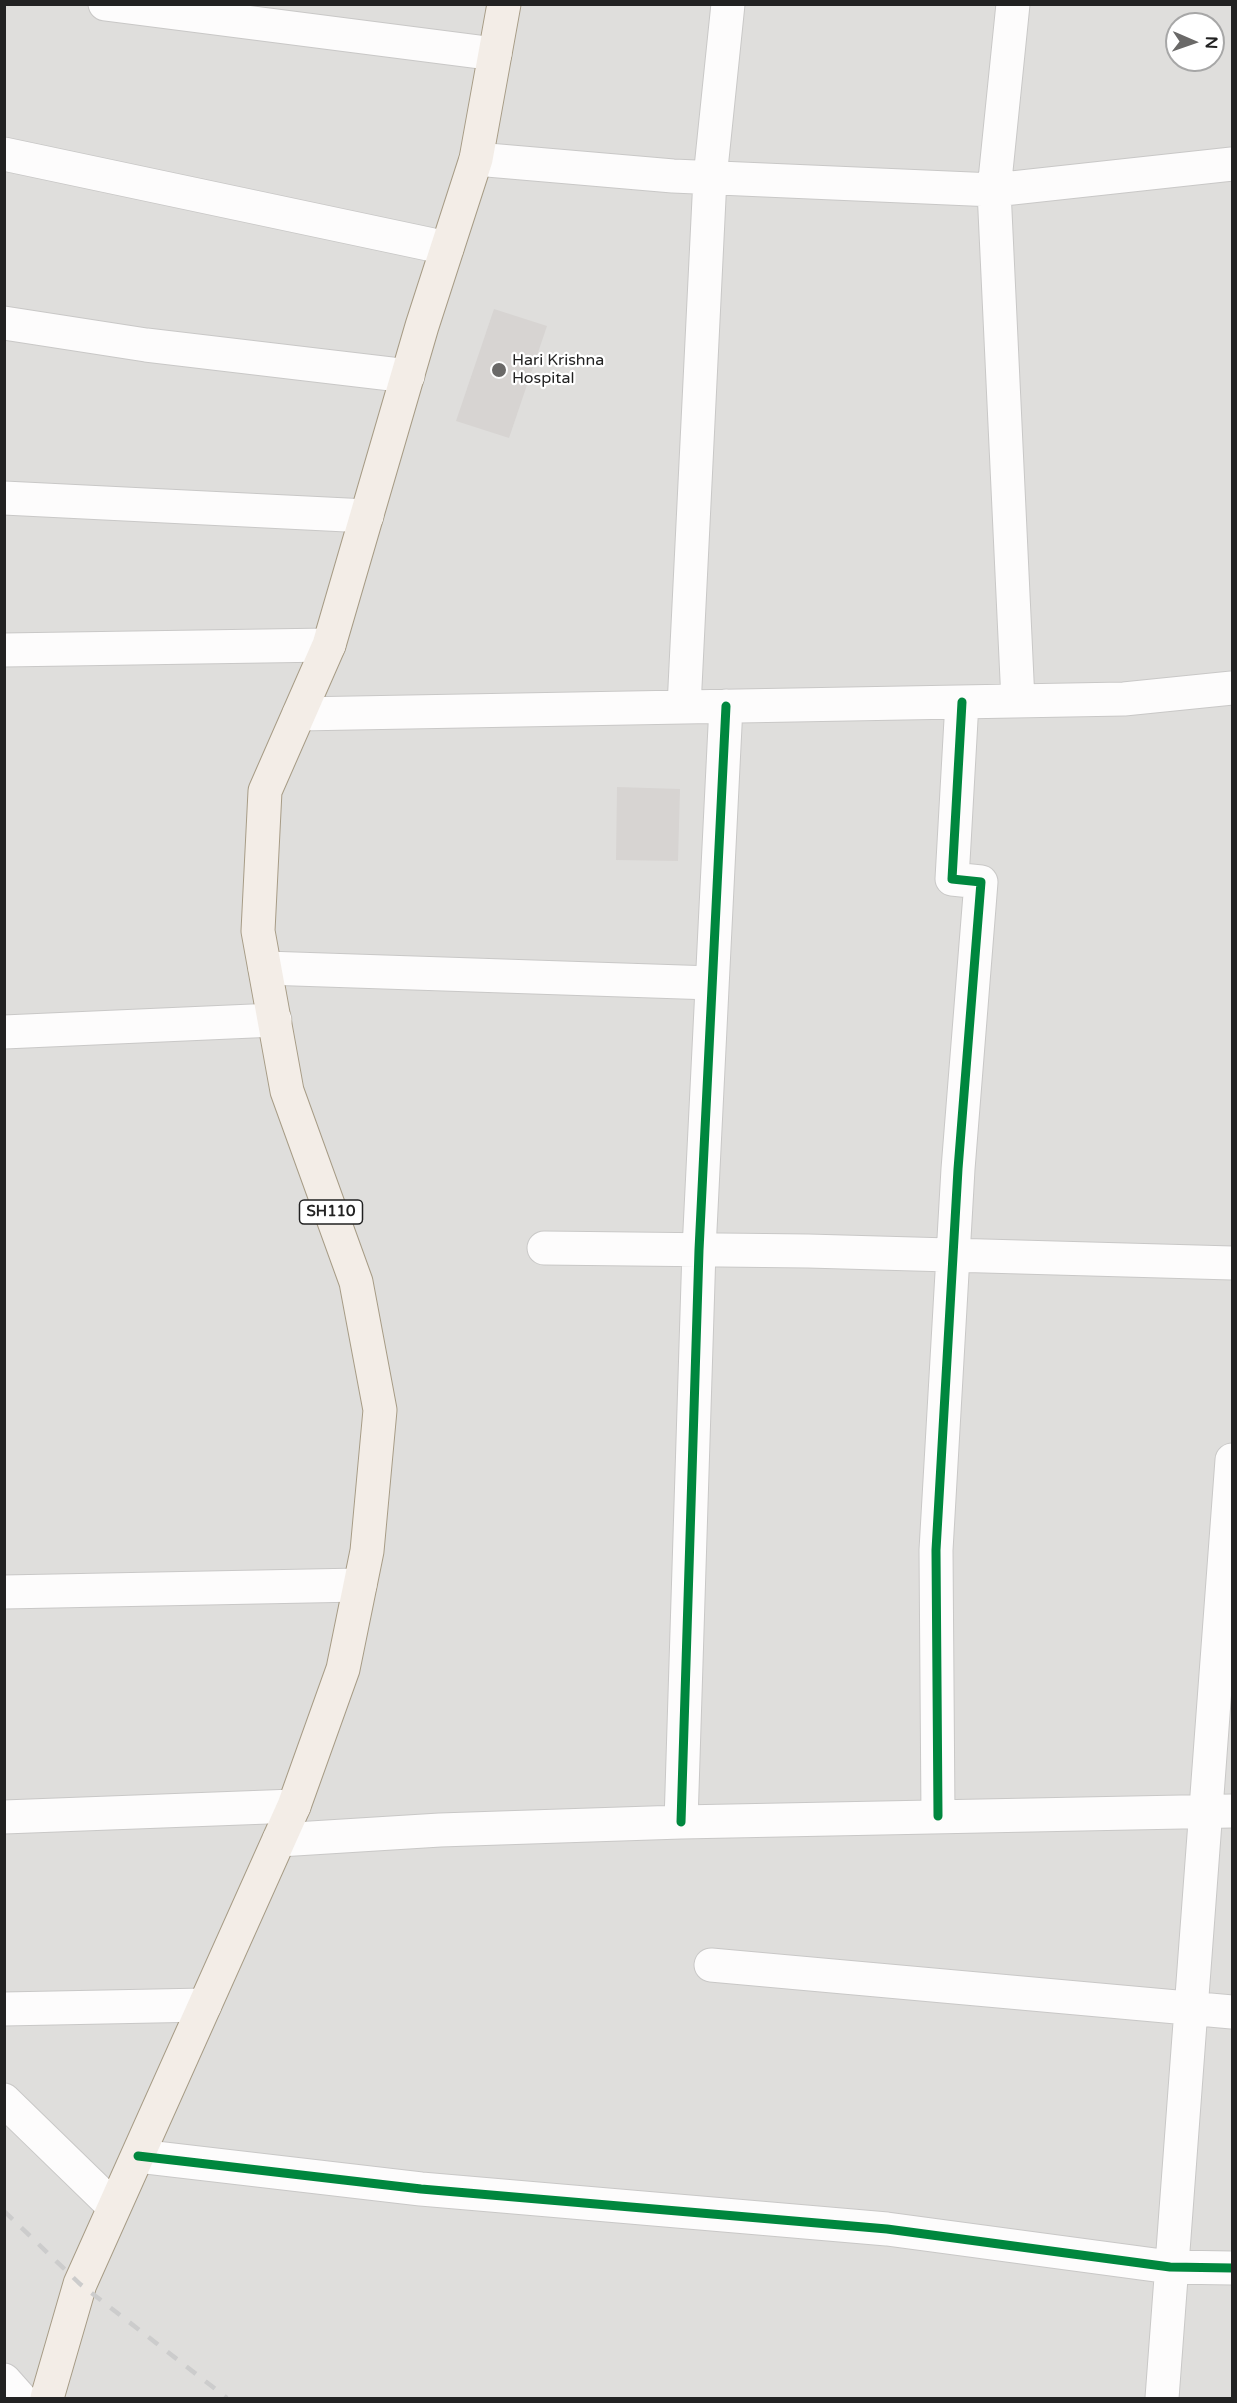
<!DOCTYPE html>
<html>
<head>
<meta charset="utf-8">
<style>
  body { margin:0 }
  #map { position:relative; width:1237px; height:2403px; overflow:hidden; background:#f0eeeb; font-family:"Varela Round",sans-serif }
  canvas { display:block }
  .frame { position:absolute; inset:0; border:6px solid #222; pointer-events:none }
  .north { position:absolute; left:1165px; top:12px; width:60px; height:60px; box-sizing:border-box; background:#fff; border:2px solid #a7a7a7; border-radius:50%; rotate:92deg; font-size:16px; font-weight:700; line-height:24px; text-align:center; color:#222 }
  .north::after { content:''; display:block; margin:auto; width:21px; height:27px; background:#6a6968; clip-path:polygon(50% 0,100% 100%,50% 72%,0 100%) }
</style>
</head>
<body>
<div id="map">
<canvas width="1237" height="2403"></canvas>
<div class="frame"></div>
<div class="north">N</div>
</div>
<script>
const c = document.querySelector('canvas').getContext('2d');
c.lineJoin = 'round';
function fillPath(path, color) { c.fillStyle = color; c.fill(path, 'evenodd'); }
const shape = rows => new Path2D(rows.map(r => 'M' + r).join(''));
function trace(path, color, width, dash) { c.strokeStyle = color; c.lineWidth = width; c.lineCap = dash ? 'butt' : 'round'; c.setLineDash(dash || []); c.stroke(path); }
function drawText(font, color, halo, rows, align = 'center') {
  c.font = font + ' "Varela Round",sans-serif'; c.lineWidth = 4.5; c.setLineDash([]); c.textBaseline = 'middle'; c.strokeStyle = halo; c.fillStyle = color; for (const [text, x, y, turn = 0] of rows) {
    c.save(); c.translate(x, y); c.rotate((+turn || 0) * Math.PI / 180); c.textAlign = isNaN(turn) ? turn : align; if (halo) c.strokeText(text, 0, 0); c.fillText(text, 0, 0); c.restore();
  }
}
const residential = shape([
  [5,5,1232,5,1232,2398,5,2398],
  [1177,24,1213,24,1213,60,1177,60]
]);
const building = shape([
  [494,309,547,326,509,438,456,421],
  [617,787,680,789,678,861,616,860]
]);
const minor = shape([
  [105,4,495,54],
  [1013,4,994,190,1018,701],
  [4,154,447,248],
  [476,159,673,176,994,190,1232,164],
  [4,323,146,345,408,376],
  [4,498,367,516],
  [4,650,329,645],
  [684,707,710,178,728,4],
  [299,714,1124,699,1232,688],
  [265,968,712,983],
  [4,1032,275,1020],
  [544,1248,808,1251,1232,1263],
  [4,1592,360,1585],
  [938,1816,936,1550,958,1169,981,882,952,879,962,702],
  [4,1817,294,1806],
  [681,1822,699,1250,726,706],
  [279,1840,440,1830,681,1822,1232,1811],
  [711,1965,1232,2012],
  [4,2009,205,2005],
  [4,2100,114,2207],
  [138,2156,421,2189,887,2229,1170,2267,1232,2268],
  [4,2380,20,2398],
  [1162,2398,1232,1460]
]);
const major = shape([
  [47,2398,80,2284,294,1806,343,1669,367,1551,380,1410,356,1282,287,1091,258,931,265,791,329,645,422,326,476,159,504,4]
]);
const rail = shape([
  [4,2211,80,2284,227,2398]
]);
const cycleway = shape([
  [938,1816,936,1550,958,1169,981,882,952,879,962,702],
  [681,1822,699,1250,726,706],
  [138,2156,421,2189,887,2229,1170,2267,1232,2268]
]);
const markers = [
  [499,370,8,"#6a6968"]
];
const shields = [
  [331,1212,63]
];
const shieldNames = [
  ["SH110",331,1212]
];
const poiNames = [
  ["Hari Krishna",512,361],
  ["Hospital",512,379]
];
fillPath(residential, '#dfdedc');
fillPath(building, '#d7d4d2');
trace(minor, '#c9c8c7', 35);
trace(major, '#a79c86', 35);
trace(minor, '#fdfcfc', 33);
trace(major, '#f3ede7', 33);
trace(rail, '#ccc', 4.5, [12, 12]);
trace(cycleway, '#00873e', 9);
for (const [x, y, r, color] of markers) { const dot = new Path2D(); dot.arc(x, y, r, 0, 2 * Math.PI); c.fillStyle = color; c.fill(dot); trace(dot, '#fff', 2); }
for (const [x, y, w] of shields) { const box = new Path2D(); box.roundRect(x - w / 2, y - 12, w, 24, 4.5); c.fillStyle = '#fff'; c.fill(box); trace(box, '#222', 1.5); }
drawText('bold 15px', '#222', null, shieldNames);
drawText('16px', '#222', '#fff', poiNames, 'left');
</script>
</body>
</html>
